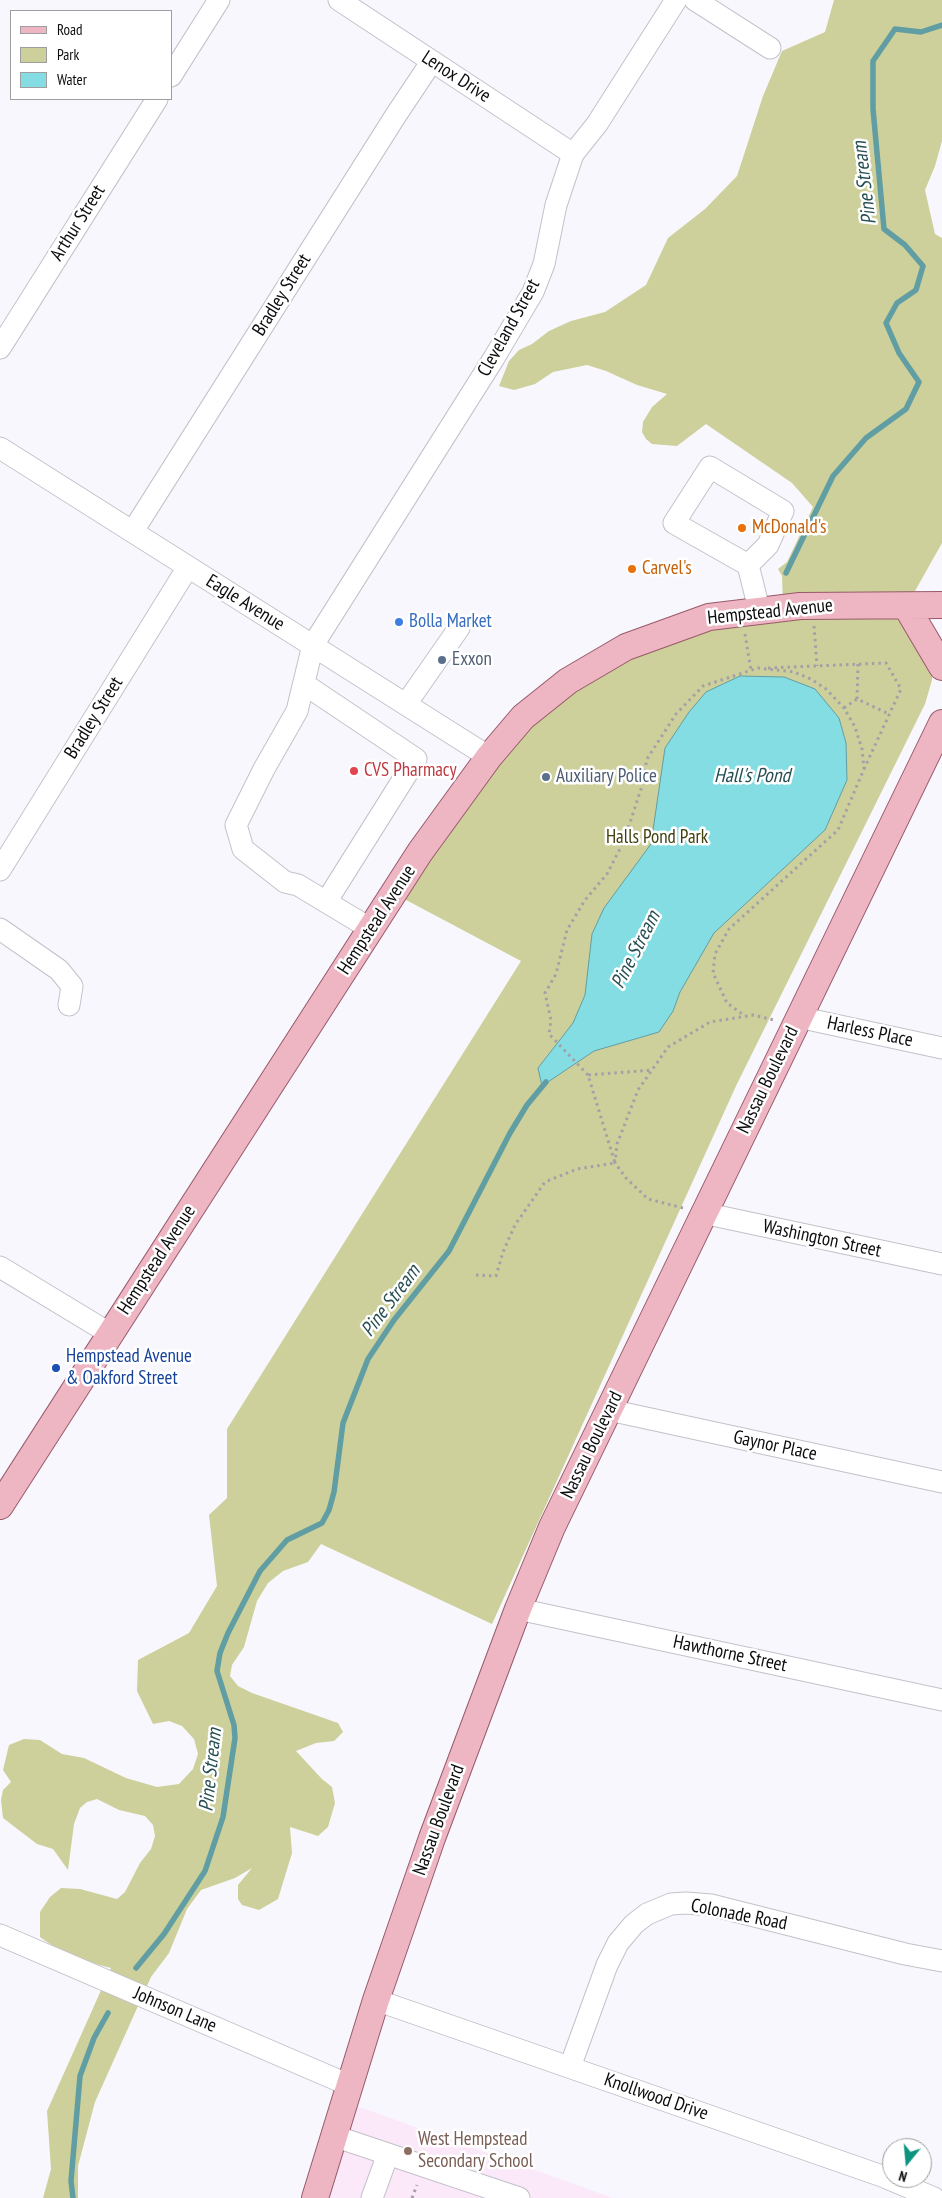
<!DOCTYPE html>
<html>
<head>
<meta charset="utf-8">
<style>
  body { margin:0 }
  #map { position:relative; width:942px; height:2198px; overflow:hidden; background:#f9f7fe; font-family:"PT Sans Narrow",sans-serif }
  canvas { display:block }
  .legend { position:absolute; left:10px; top:10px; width:162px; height:90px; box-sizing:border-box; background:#fff; border:1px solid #9e9d9f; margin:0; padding:6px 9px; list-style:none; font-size:15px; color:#0c0b0e }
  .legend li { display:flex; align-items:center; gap:10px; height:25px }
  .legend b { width:25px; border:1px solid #9e9d9f }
  .north { position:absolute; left:882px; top:2138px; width:50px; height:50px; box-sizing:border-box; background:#fff; border:1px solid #9e9d9f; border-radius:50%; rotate:197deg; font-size:14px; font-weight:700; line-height:20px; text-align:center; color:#0c0b0e }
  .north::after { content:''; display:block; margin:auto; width:18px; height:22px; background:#0d9480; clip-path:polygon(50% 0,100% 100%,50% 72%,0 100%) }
</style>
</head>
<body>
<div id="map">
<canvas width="942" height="2198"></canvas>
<ul class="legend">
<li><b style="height:6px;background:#eeb6c3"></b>Road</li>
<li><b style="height:14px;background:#cdd09a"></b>Park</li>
<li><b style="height:14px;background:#85dde4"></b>Water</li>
</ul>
<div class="north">N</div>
</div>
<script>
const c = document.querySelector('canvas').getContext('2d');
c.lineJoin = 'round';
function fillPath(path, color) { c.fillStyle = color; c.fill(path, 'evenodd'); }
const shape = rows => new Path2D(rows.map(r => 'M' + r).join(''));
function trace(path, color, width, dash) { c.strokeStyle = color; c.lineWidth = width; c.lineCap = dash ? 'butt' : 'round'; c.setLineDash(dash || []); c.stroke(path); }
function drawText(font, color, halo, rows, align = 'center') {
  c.font = font + ' "PT Sans Narrow",sans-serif'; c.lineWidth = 5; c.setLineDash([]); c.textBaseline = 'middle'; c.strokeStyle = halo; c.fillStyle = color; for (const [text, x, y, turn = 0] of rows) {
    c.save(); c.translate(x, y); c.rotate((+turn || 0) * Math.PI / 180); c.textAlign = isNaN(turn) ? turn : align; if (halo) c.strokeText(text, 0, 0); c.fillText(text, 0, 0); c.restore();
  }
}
const education = shape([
  [351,2104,613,2198,319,2198]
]);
const green = shape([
  [834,0,942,0,942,141,935,166,925,190,935,234,942,238,942,543,906,607,934,660,932,680,925,704,736,1086,492,1624,321,1544,308,1562,283,1571,268,1583,257,1601,244,1647,232,1665,230,1676,238,1686,252,1693,338,1723,343,1732,334,1741,316,1743,296,1751,322,1779,332,1787,335,1803,328,1827,318,1836,290,1827,292,1853,278,1899,259,1910,242,1905,238,1899,238,1885,252,1868,235,1878,201,1890,187,1909,169,1953,151,1977,95,2102,78,2166,78,2198,43,2198,51,2169,47,2111,111,1968,84,1961,57,1949,40,1937,40,1912,50,1897,61,1888,80,1889,117,1899,125,1892,140,1863,151,1849,155,1836,153,1825,145,1816,119,1810,97,1799,87,1802,80,1808,74,1824,68,1870,53,1849,37,1844,3,1818,1,1800,3,1790,11,1782,3,1770,9,1745,24,1739,40,1740,62,1754,84,1758,126,1778,157,1787,179,1784,193,1769,198,1754,194,1739,182,1726,169,1721,153,1724,137,1691,138,1660,189,1633,217,1586,209,1515,227,1498,227,1429,521,961,391,892,569,676,783,605,782,576,778,569,787,562,813,507,792,483,706,424,677,446,652,444,646,439,642,432,643,422,652,407,667,394,637,385,606,371,587,365,553,372,535,384,514,390,499,386,509,361,519,350,532,344,549,331,571,321,605,312,646,285,668,238,705,209,737,176,763,96,782,51,825,32]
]);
const water = shape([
  [740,676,784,677,815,689,839,718,846,743,847,780,825,830,714,933,680,992,673,1011,659,1032,594,1051,542,1086,538,1068,573,1023,585,995,592,934,604,908,651,844,665,748,689,712,706,692,740,676]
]);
const stream = shape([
  [786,573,833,476,866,438,906,409,919,382,899,353,886,323,897,303,916,290,923,266,905,245,884,229,873,109,873,61,895,29,921,32,942,25],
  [136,1968,164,1934,205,1871,223,1817,235,1738,234,1725,217,1671,220,1653,228,1633,260,1571,287,1540,322,1523,329,1510,334,1492,343,1423,368,1359,394,1320,449,1251,510,1133,527,1105,546,1082],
  [73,2198,71,2181,80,2076,94,2038,108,2013]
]);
const path = shape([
  [814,626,817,666],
  [745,634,751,671],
  [858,664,857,699,889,714],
  [768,668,886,663,901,689,864,769],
  [844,708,857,699],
  [588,1075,549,1034,551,1020,545,993,556,974,567,930,585,900,607,874,624,841,641,789,647,759,676,714,703,686,758,668,794,672,811,679,826,689,844,708,855,727,862,749,864,769,838,830,729,929,715,954,713,973,727,1003,745,1016],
  [683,1208,648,1199,626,1178,615,1163,617,1144,638,1090,668,1047,710,1022,753,1015,774,1020],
  [476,1275,496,1276,503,1252,515,1225,545,1182,577,1169,615,1163,588,1075,652,1070],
  [412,2198,417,2185]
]);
const minor = shape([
  [339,0,573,154],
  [695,0,770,48],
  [171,76,219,0],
  [0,348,157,99],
  [0,448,489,757],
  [133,531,396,115,432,61],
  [748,565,768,545,783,511,710,467,674,523,748,565,759,609],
  [304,684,416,759,326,902],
  [406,704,459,628],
  [0,870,188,567],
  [0,929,59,970,72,986,69,1005],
  [371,929,298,885,285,882,243,849,236,825,264,769,297,711,313,645,494,358,533,292,544,264,556,205,573,154,597,124,676,0],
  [798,1017,942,1048],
  [703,1213,942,1264],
  [0,1267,109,1333],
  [609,1410,942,1482],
  [518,1609,942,1700],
  [0,1935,349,2085],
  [376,2000,882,2176,934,2198],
  [570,2067,607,1965,618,1943,634,1924,647,1914,671,1904,686,1903,711,1905,905,1954,942,1961],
  [334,2136,519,2198],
  [372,2198,388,2154]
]);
const major = shape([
  [906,606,942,667],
  [0,1506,420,852,489,757,523,717,568,681,626,647,709,617,800,606,942,605],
  [315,2198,376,2000,432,1838,518,1609,552,1527,942,723]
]);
const markers = [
  [742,528,5,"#e8710a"],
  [632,569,5,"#e8710a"],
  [399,622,5,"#3f7fe0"],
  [442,660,5,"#5c6f8a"],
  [354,771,5,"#e0444e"],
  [546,777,5,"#5c6f8a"],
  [56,1368,5,"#1a4fb4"],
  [408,2151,5,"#8d6e63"]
];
const streetNames = [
  ["Lenox Drive",456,77,33],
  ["Arthur Street",78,223,-58],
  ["Bradley Street",282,295,-58],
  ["Cleveland Street",509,328,-61],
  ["Eagle Avenue",245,603,32],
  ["Hempstead Avenue",770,612,-6],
  ["Bradley Street",94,718,-58],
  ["Hempstead Avenue",377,920,-57],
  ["Harless Place",870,1032,12],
  ["Nassau Boulevard",768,1080,-64],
  ["Washington Street",822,1239,12],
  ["Hempstead Avenue",157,1260,-57],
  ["Nassau Boulevard",592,1445,-64],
  ["Gaynor Place",775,1446,12],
  ["Hawthorne Street",730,1654,12],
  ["Nassau Boulevard",439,1820,-70],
  ["Colonade Road",739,1915,11],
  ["Johnson Lane",175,2010,23],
  ["Knollwood Drive",656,2097,19]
];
const foodNames = [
  ["McDonald's",752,528],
  ["Carvel's",642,569]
];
const shopNames = [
  ["Bolla Market",409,622]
];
const serviceNames = [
  ["Exxon",452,660],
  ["Auxiliary Police",556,777]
];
const healthNames = [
  ["CVS Pharmacy",364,771]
];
const parkNames = [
  ["Halls Pond Park",657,838]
];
const transitNames = [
  ["Hempstead Avenue",66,1357],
  ["& Oakford Street",66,1379]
];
const educationNames = [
  ["West Hempstead",418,2140],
  ["Secondary School",418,2162]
];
const waterNames = [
  ["Pine Stream",865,183,-97],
  ["Hall's Pond",752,776],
  ["Pine Stream",636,950,-63],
  ["Pine Stream",391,1301,-53],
  ["Pine Stream",211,1770,-84]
];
fillPath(education, '#fbe8f8');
fillPath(green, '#cdd09a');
fillPath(water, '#85dde4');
trace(water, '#619ea4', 1);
trace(stream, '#619ea4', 5.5);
trace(minor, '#c3c1ca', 23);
trace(major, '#985a6a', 28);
trace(path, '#a3a1a7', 3, [2.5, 4]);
trace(minor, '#fff', 21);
trace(major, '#eeb6c3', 26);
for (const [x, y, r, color] of markers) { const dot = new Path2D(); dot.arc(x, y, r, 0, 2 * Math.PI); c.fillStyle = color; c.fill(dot); trace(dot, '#fff', 2); }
drawText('19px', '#0c0b0e', '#fff', streetNames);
drawText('19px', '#c56008', '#fff', foodNames, 'left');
drawText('19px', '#366cbe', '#fff', shopNames, 'left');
drawText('19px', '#4e5e75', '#fff', serviceNames, 'left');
drawText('19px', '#be3a42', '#fff', healthNames, 'left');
drawText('19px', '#40410f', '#fff', parkNames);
drawText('19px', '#164399', '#fff', transitNames, 'left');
drawText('19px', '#785e54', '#fff', educationNames, 'left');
drawText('italic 20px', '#264e52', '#fff', waterNames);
</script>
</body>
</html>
